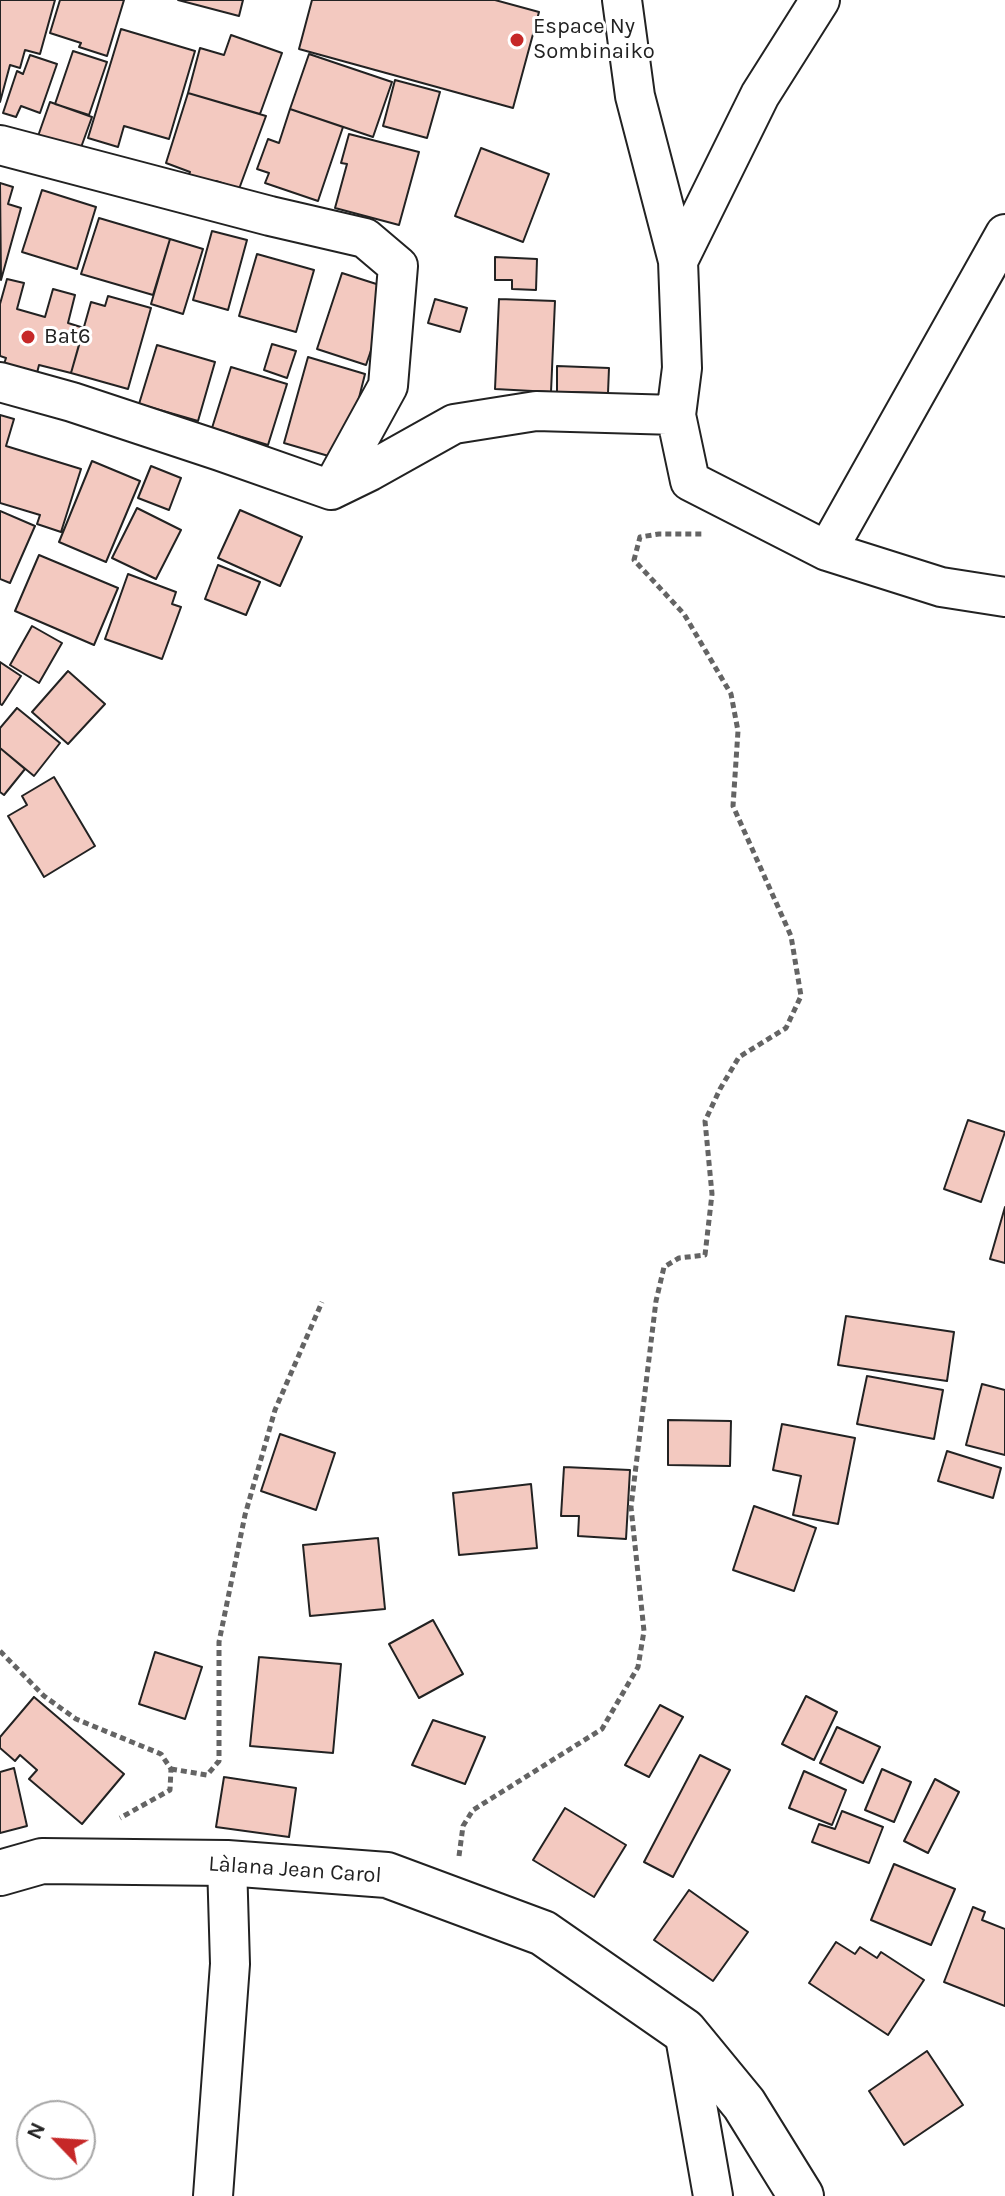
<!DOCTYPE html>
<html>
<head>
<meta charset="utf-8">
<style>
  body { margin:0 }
  #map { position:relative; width:1005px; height:2196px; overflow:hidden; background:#fff; font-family:Karla,sans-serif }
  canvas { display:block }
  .north { position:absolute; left:16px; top:2100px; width:80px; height:80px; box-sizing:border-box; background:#fff; border:2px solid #a7a7a7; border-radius:50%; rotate:295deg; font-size:22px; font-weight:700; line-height:32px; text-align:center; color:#222 }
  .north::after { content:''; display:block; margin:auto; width:28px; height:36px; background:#c62828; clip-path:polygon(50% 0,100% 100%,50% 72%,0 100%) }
</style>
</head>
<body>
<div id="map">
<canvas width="1005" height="2196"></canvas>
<div class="north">N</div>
</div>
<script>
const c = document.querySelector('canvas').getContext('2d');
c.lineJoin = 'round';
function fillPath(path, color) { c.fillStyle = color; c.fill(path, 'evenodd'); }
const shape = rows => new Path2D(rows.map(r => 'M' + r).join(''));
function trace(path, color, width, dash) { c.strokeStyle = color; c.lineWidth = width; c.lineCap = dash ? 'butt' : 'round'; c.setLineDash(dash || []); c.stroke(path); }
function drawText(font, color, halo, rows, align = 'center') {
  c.font = font + ' Karla,sans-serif'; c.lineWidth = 6; c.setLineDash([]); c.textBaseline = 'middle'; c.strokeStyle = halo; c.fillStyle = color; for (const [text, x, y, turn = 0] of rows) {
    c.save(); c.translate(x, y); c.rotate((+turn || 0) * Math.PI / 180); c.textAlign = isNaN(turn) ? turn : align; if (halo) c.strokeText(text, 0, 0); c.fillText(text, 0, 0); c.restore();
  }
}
const building = shape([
  [0,0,55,0,40,54,25,50,20,68,10,65,0,102,0,0],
  [60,0,124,0,107,56,79,47,81,43,50,33,60,0],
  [178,0,243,0,239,16,178,0],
  [312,0,495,0,539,12,513,108,299,49,312,0],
  [121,29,195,51,169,139,124,126,118,147,88,138,121,29],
  [231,35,282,53,260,114,188,93,200,48,224,55,231,35],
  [73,51,107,62,89,115,55,104,73,51],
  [309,54,392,82,373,137,290,109,309,54],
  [30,55,57,64,40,113,21,106,16,117,3,113,17,71,23,74,30,55],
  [395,80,440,92,427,138,383,126,395,80],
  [188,93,266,116,239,189,216,181,212,191,186,182,190,172,166,163,188,93],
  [50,102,92,117,79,153,37,139,50,102],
  [290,109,343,127,318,201,265,183,269,173,257,169,268,139,279,143,290,109],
  [349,134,419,152,399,225,335,208,347,164,341,163,349,134],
  [481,148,549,174,523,242,455,216,481,148],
  [0,183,13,187,8,204,21,208,1,280,0,183],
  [42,190,96,207,77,269,22,252,42,190],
  [99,218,170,239,153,295,81,274,99,218],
  [212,231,247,240,228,310,193,300,212,231],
  [170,239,203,249,183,314,151,304,170,239],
  [257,254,314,270,296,332,239,316,257,254],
  [495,257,537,259,536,290,512,289,512,280,495,280,495,257],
  [342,273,392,289,366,365,317,349,342,273],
  [7,279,24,283,17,309,45,317,53,289,75,295,68,323,84,328,71,373,39,365,37,373,4,364,6,358,0,356,0,304,7,279],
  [108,296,151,308,128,389,71,373,91,302,105,306,108,296],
  [435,299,467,308,460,332,428,323,435,299],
  [499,299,555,301,551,392,495,389,499,299],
  [272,344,296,351,287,378,264,370,272,344],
  [157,345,215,362,198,421,139,404,157,345],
  [308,357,365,374,346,450,332,457,284,443,308,357],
  [557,366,609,368,608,393,557,392,557,366],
  [231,367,287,384,268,445,212,428,231,367],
  [0,415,14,419,6,446,81,469,61,532,37,524,40,515,0,503,0,415],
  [92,461,140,481,106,562,59,542,92,461],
  [151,466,181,478,169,510,138,498,151,466],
  [137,508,181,530,156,579,112,558,137,508],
  [240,510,302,537,280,586,218,558,240,510],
  [0,511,35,526,10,583,0,579,0,511],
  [39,555,118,588,94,645,15,611,39,555],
  [218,565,260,582,246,615,205,599,218,565],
  [128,574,176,592,172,604,181,607,162,659,105,639,128,574],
  [32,626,62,643,39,683,10,665,32,626],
  [0,662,21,676,2,705,0,704,0,662],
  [68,671,105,704,68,744,32,712,68,671],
  [17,708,60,743,34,776,0,748,0,728,17,708],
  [0,748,25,769,4,795,0,792,0,748],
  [54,777,95,846,44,877,8,816,27,805,22,796,54,777],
  [968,1120,1005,1132,981,1202,944,1189,968,1120],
  [1005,1207,1005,1263,990,1259,1005,1207],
  [846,1316,954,1332,947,1381,838,1365,846,1316],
  [867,1376,943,1390,934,1439,857,1424,867,1376],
  [982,1384,1005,1390,1005,1455,966,1445,982,1384],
  [668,1420,731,1421,730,1466,668,1465,668,1420],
  [782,1424,855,1438,838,1524,793,1515,801,1476,773,1470,782,1424],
  [280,1434,335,1453,316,1510,261,1491,280,1434],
  [947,1451,1001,1468,993,1498,938,1481,947,1451],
  [564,1467,630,1470,626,1539,578,1536,579,1516,561,1516,564,1467],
  [531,1484,537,1548,459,1555,453,1493,531,1484],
  [754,1506,816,1528,794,1591,733,1570,754,1506],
  [378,1538,385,1609,310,1616,303,1545,378,1538],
  [433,1620,463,1674,419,1698,389,1644,433,1620],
  [155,1652,202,1667,185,1719,139,1704,155,1652],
  [259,1657,341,1664,333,1753,250,1746,259,1657],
  [806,1696,837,1712,814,1760,782,1744,806,1696],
  [34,1697,124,1774,82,1824,29,1779,37,1770,20,1755,15,1761,0,1748,0,1737,34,1697],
  [660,1705,683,1717,649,1777,625,1765,660,1705],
  [433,1720,485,1737,465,1784,412,1765,433,1720],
  [837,1727,880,1747,863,1783,820,1763,837,1727],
  [700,1755,730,1770,673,1877,644,1862,700,1755],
  [14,1768,27,1826,0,1833,0,1772,14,1768],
  [882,1769,911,1782,894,1822,865,1810,882,1769],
  [804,1771,846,1790,832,1825,789,1808,804,1771],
  [224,1777,296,1788,289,1837,216,1827,224,1777],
  [935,1779,959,1792,928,1853,904,1841,935,1779],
  [565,1808,626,1845,594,1897,533,1860,565,1808],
  [842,1811,883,1827,869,1863,812,1842,819,1824,835,1829,842,1811],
  [894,1864,955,1889,931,1945,871,1920,894,1864],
  [689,1890,748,1932,713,1981,654,1940,689,1890],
  [973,1907,985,1912,982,1920,1005,1929,1005,2006,944,1982,973,1907],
  [836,1942,855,1954,860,1947,877,1958,881,1952,924,1980,888,2035,809,1983,836,1942],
  [927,2051,963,2105,904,2145,869,2091,927,2051]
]);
const path = shape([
  [0,1651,44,1696,76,1719,161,1754,171,1769,170,1790,120,1818],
  [171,1769,207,1775,219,1761,219,1642,245,1515,275,1410,322,1302],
  [459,1856,463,1826,473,1810,602,1729,638,1667,644,1631,631,1507,656,1301,664,1267,679,1258,705,1255,712,1194,705,1121,720,1089,739,1057,786,1028,801,996,791,936,733,806,738,731,731,694,684,614,634,560,640,537,659,534,702,534]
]);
const minor = shape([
  [0,145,270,216,365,238,398,266,388,386,331,490],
  [1005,234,827,551,941,587,1005,597],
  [678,261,760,95,820,0],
  [0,382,72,402,220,451,331,490,370,471,454,424,536,411,676,415,682,368,678,261,635,96,622,0],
  [676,415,690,481,827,551],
  [684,2031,713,2196],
  [213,2196,230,1964,227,1863]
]);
const secondary = shape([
  [0,1873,42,1861,227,1863,387,1875,543,1933,684,2031,744,2104,801,2196]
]);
const markers = [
  [517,40,8,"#c62828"],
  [28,337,8,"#c62828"]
];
const poiNames = [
  ["Espace Ny",533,27],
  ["Sombinaiko",533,52],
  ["Bat6",44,337]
];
const streetNames = [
  ["Làlana Jean Carol",295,1870,4]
];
fillPath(building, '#f3c9c0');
trace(building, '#222', 2);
trace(minor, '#222', 42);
trace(secondary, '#222', 48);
trace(path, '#646464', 5, [6, 4]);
trace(minor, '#fff', 38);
trace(secondary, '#fff', 44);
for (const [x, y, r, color] of markers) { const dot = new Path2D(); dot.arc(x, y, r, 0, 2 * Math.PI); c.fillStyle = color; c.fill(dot); trace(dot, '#fff', 3); }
drawText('22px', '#222', '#fff', poiNames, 'left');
drawText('22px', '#222', '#fff', streetNames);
</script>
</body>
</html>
